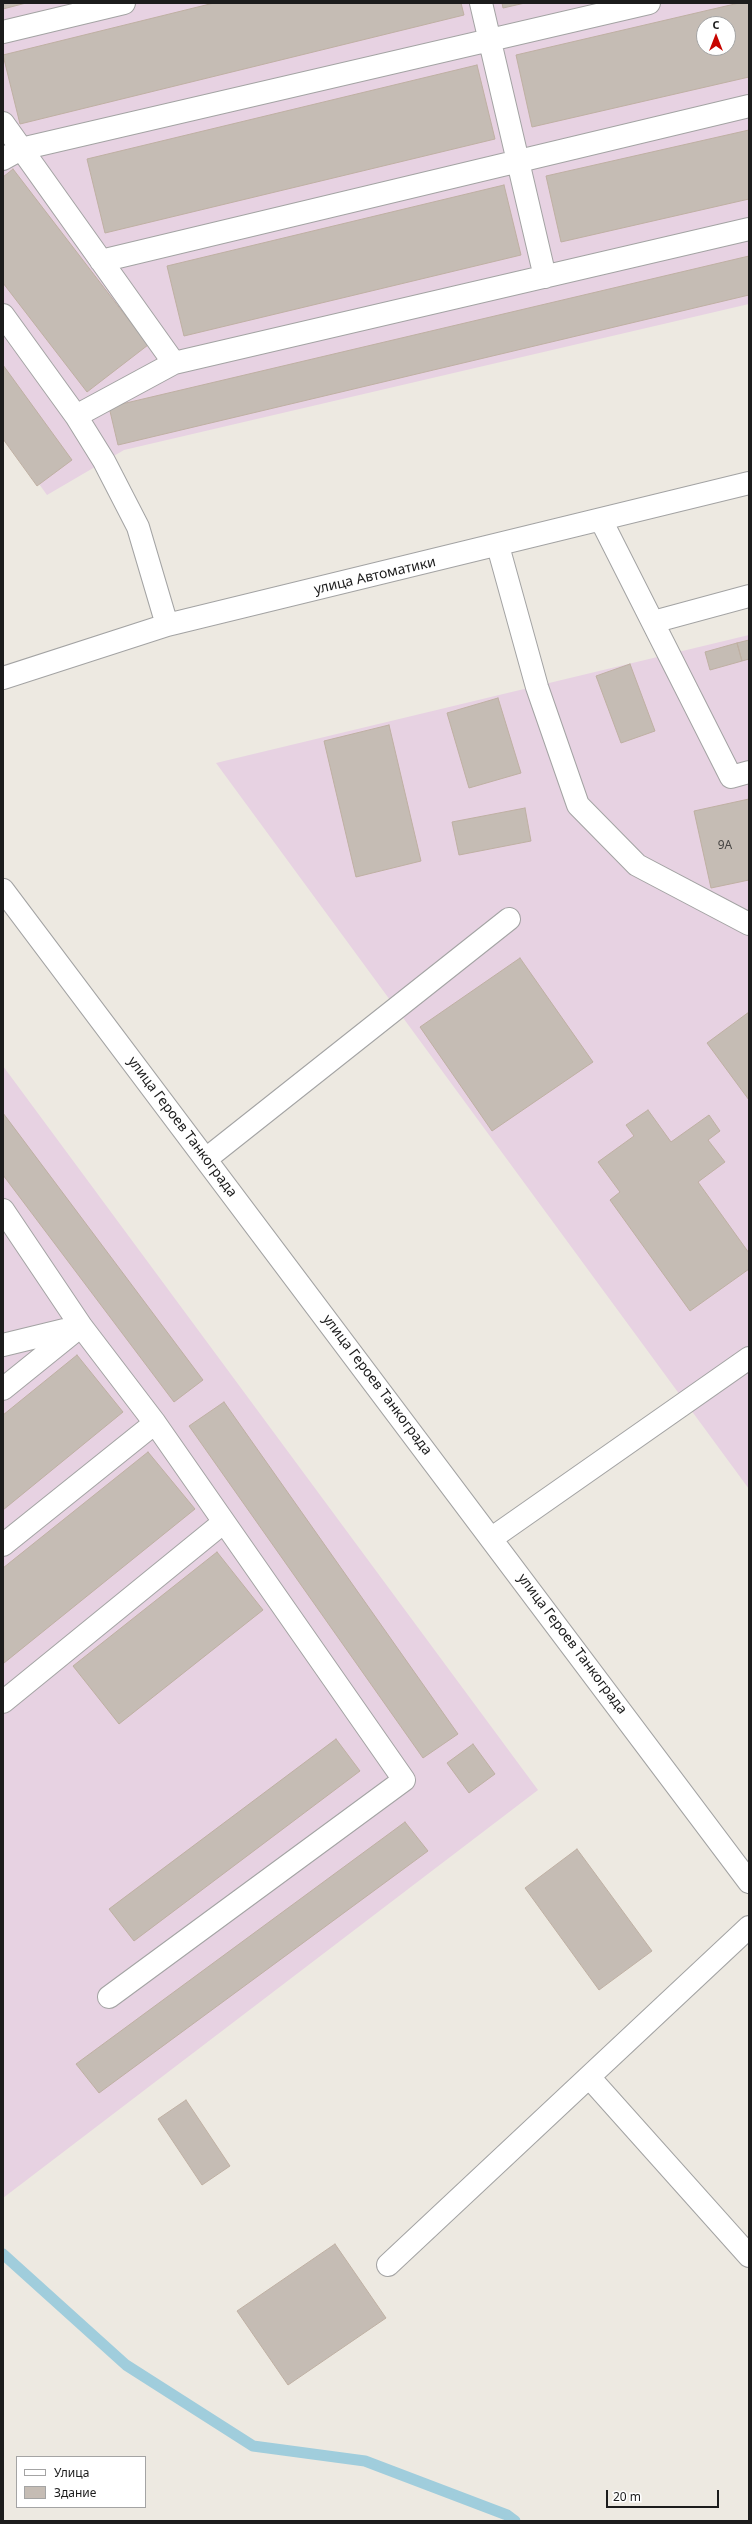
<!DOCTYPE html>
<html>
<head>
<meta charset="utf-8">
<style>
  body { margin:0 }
  #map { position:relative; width:752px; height:2524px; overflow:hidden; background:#ede9e1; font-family:"Noto Sans",sans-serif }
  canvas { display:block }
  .frame { position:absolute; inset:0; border:4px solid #1c1c1c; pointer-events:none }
  .legend { position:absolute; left:16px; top:2456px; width:130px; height:52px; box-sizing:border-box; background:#fff; border:1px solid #a4a4a4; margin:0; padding:5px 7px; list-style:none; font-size:12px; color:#1c1c1c }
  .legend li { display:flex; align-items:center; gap:8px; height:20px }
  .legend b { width:20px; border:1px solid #a4a4a4 }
  .north { position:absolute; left:696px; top:16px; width:40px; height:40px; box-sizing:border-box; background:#fff; border:1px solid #a4a4a4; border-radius:50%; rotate:0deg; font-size:11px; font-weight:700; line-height:16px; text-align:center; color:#1c1c1c }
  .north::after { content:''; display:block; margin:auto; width:14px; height:18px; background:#c70500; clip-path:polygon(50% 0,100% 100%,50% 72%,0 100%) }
  .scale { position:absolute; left:606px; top:2490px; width:113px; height:18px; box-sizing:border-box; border:2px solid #1c1c1c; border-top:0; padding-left:5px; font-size:12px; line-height:14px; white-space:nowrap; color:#1c1c1c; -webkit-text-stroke:3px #fff; paint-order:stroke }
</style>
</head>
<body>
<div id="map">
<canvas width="752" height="2524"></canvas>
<div class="frame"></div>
<ul class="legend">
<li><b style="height:5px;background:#fff"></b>Улица</li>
<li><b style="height:11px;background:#c5bcb4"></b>Здание</li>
</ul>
<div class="north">С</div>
<div class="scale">20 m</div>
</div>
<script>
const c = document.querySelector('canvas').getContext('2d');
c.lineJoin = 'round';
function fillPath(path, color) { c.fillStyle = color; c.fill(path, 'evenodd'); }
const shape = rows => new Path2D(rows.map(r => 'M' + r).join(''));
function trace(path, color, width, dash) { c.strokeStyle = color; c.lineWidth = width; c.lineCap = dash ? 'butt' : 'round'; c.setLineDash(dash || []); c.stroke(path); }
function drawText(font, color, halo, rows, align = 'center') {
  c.font = font + ' "Noto Sans",sans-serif'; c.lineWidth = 3; c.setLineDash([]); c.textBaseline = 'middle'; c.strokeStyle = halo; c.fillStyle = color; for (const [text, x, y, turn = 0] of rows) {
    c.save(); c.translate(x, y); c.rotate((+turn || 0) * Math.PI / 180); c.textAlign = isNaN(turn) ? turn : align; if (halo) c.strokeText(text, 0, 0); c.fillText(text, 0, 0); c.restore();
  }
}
const industrial = shape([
  [3,3,749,3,749,304,124,450,47,495,3,434],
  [704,24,728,24,728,48,704,48],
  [749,635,749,1489,216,763],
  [3,1066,538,1790,3,2198]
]);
const stream = shape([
  [3,2254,126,2365,253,2446,365,2461,507,2515,515,2521]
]);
const building = shape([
  [3,3,26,3,3,9,3,3],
  [214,3,461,3,464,15,20,124,3,55,214,3],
  [502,3,525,3,503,8,502,3],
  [739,3,749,3,749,77,532,127,516,55,739,3],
  [704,24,728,24,728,48,704,48,704,24],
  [477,65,495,139,105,233,87,159,477,65],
  [749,130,749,199,561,242,546,176,749,130],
  [13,169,148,345,87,392,3,283,3,177,13,169],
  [504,185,521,255,184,336,167,266,504,185],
  [749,256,749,295,118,445,109,407,749,256],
  [3,365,72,460,37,486,3,439,3,365],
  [749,640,749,659,742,661,737,643,749,640],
  [737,643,742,661,710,670,705,652,737,643],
  [630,664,655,731,621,743,596,676,630,664],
  [498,698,521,773,469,788,447,713,498,698],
  [389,725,421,861,356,877,324,741,389,725],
  [749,799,749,880,711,888,694,811,749,799],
  [525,808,531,841,459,855,452,822,525,808],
  [520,958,593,1062,492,1131,420,1027,520,958],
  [749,1012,749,1100,707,1043,749,1012],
  [648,1110,671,1142,709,1115,720,1131,708,1140,725,1162,698,1182,749,1253,749,1269,690,1311,610,1200,620,1192,598,1162,634,1136,626,1125,648,1110],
  [3,1113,203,1380,174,1402,3,1175,3,1113],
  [77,1355,123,1412,3,1510,3,1415,77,1355],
  [224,1402,458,1734,423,1758,189,1426,224,1402],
  [148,1452,195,1509,4,1663,3,1568,148,1452],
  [217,1552,263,1610,119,1724,73,1666,217,1552],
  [336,1739,360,1771,134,1941,109,1909,336,1739],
  [473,1744,495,1774,469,1793,447,1763,473,1744],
  [405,1822,428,1851,99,2093,76,2064,405,1822],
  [577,1849,652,1951,599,1990,525,1888,577,1849],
  [186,2100,230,2166,202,2185,158,2119,186,2100],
  [335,2244,386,2318,288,2385,237,2311,335,2244]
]);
const minor = shape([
  [481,3,545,277],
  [3,32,124,3],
  [3,123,174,363],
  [3,159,21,149,649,3],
  [101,261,749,106],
  [3,315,76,416,104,461,138,527,167,625],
  [76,416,174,363,749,229],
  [601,520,731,777,749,772],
  [498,546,537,687,578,805,637,865,749,924],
  [653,622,749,596],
  [3,678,167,625,749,483],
  [3,890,749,1882],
  [206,1159,509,919],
  [3,1210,81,1326,3,1345],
  [3,1389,81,1326,155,1423,404,1780,109,1997],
  [492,1538,749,1358],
  [3,1545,155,1423],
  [3,1702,224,1522],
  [589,2077,749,2256],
  [388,2265,749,1927]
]);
const numberNames = [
  ["9А",725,846]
];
const streetNames = [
  ["улица Автоматики",375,576,-13],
  ["улица Героев Танкограда",182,1127,53],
  ["улица Героев Танкограда",377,1385,53],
  ["улица Героев Танкограда",572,1644,53]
];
fillPath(industrial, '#e7d2e2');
trace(stream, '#a0cddc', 11);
fillPath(building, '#c5bcb4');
trace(building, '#bfb0a3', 1);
trace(minor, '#a3a3a3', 24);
trace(minor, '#fff', 22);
drawText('12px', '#464442', null, numberNames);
drawText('14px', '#1c1c1c', '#fff', streetNames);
</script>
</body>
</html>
